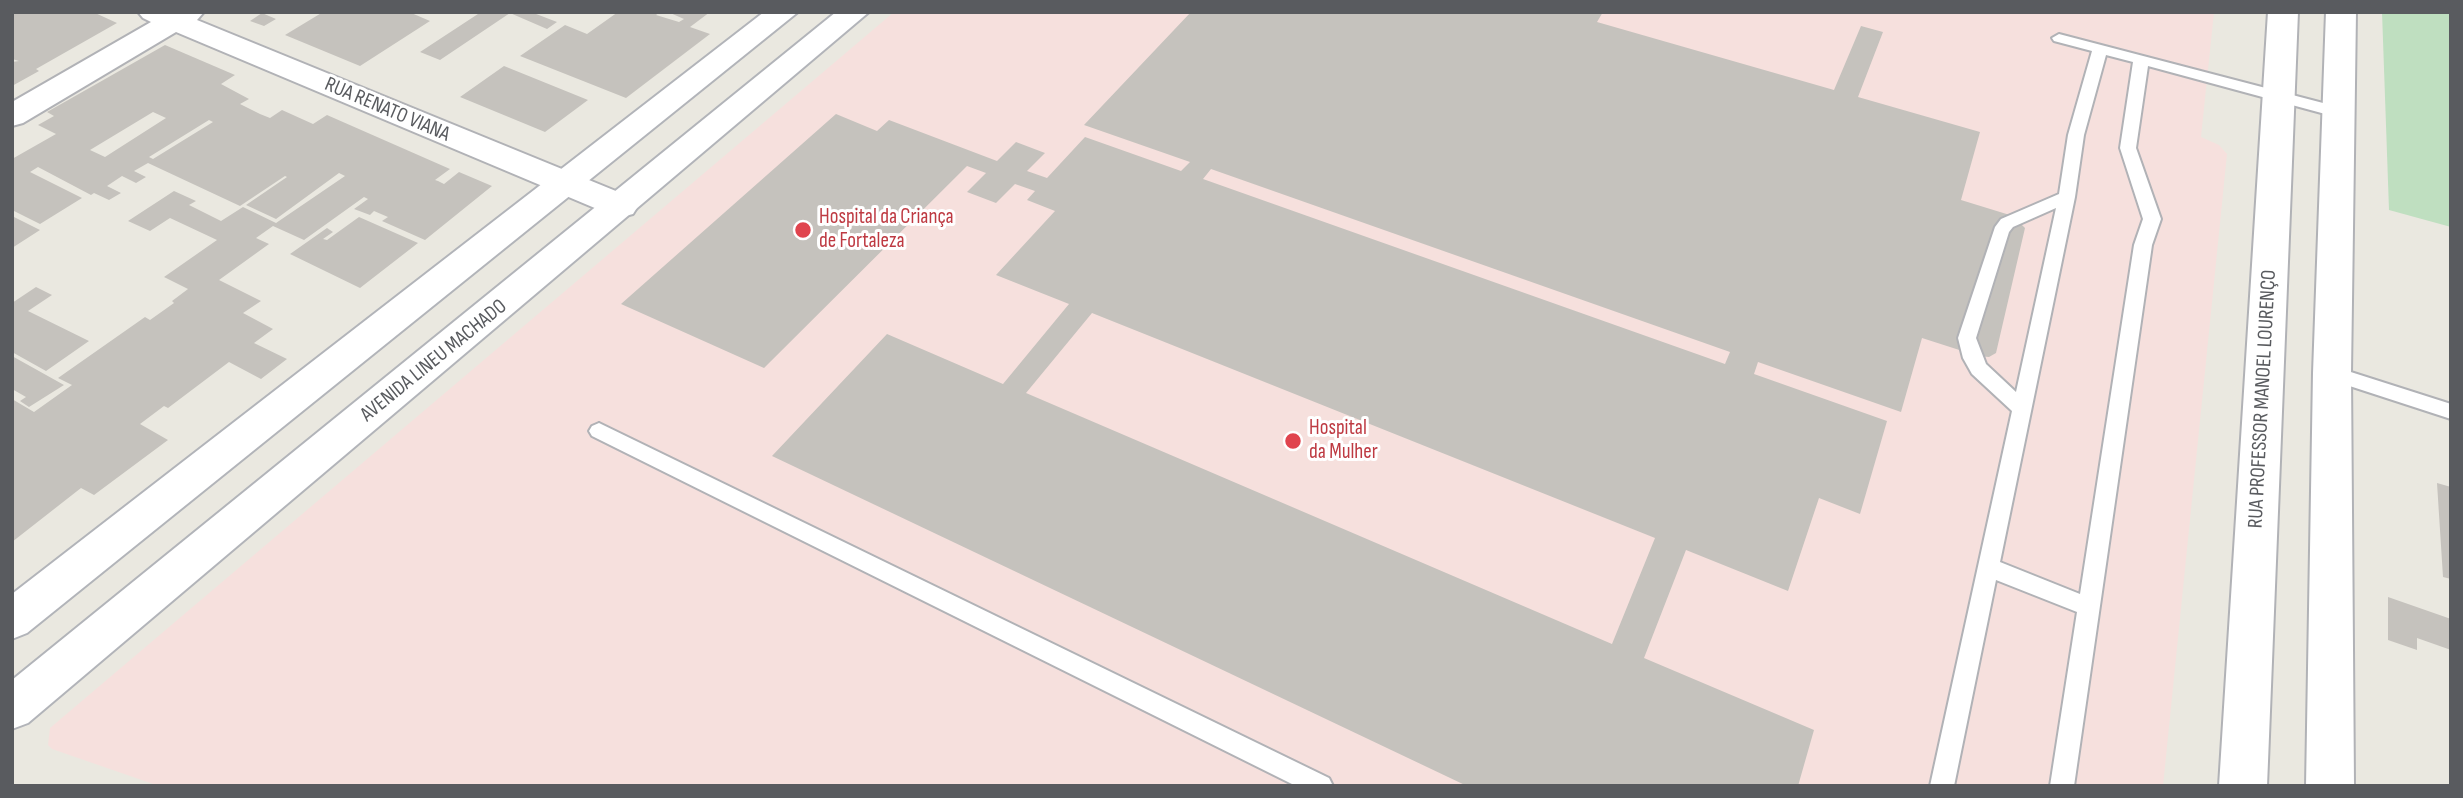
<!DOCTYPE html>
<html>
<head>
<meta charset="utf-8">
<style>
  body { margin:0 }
  #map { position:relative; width:2463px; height:798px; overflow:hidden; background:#eae8e0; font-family:"Sofia Sans Condensed",sans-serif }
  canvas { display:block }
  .frame { position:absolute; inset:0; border:14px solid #595b5f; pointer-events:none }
</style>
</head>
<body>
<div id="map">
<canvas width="2463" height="798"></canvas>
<div class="frame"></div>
</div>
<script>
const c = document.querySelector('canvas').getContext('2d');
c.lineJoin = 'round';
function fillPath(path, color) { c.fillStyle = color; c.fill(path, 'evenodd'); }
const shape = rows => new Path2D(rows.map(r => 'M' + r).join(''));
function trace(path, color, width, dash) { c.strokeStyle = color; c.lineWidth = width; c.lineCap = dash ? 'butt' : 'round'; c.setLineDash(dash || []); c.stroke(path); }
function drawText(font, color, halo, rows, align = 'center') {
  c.font = font + ' "Sofia Sans Condensed",sans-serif'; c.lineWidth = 6; c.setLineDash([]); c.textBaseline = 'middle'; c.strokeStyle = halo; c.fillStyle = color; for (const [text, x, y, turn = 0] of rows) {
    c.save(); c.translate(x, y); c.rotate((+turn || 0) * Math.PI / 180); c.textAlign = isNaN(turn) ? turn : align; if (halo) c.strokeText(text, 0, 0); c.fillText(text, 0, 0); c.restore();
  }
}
const medical = shape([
  [894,12,2214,12,2201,137,2219,145,2227,154,2163,786,159,786,52,749,48,745,50,728]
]);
const green = shape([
  [2382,12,2451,12,2451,227,2389,210]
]);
const building = shape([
  [12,12,93,12,117,23,36,69,39,71,12,86,12,62,19,61,12,59],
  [323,12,409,12,430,21,360,66,285,35],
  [481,12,531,12,557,22,547,29,510,13,440,60,420,52],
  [618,12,660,12,656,15,679,22,684,19,668,12,710,12,690,27,710,34,626,98,520,56,565,25,587,34],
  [1191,12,1603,12,1597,22,1834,90,1861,26,1883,32,1858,97,1980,132,1961,200,2013,216,2025,228,1996,353,1989,357,1978,356,1922,338,1901,412,1758,362,1754,374,1887,421,1860,514,1819,498,1788,591,1686,550,1644,658,1814,730,1798,786,1467,786,772,456,887,334,1003,384,1069,304,996,275,1055,211,1027,200,1035,191,1015,184,996,203,967,192,986,173,967,166,764,368,621,304,836,114,877,131,889,120,997,161,1016,142,1045,153,1027,171,1047,178,1085,137,1181,171,1190,162,1084,125],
  [1211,169,1730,352,1725,364,1203,179],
  [1092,313,1655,538,1612,644,1026,393],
  [262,13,276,19,264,26,250,21],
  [165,45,235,75,221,84,249,99,240,104,260,114,270,118,282,110,313,124,327,115,450,169,435,180,438,181,444,184,459,172,492,186,425,240,382,221,388,217,374,211,370,215,354,209,368,199,364,197,304,240,273,226,256,238,269,244,219,280,261,301,243,313,273,329,254,343,287,359,261,379,229,362,168,408,164,406,140,424,168,440,94,495,81,488,12,542,12,399,34,412,72,385,58,378,145,317,150,320,174,303,172,301,188,289,164,277,217,240,170,218,150,231,128,221,174,191,196,201,189,205,221,221,243,207,276,223,345,176,339,173,276,219,246,205,287,177,285,176,240,206,148,163,134,171,146,177,136,183,122,176,107,186,121,193,109,200,94,193,91,195,38,167,30,172,82,198,40,224,12,210,12,159,56,134,38,125,54,116,47,112],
  [153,112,166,118,105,157,90,150],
  [209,120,213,122,153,159,149,157],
  [504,66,588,100,545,132,460,97],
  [12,216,40,230,12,248],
  [359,217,418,243,360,288,290,254,327,228,333,232,323,239,327,240],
  [36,287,52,295,28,311,89,341,46,371,12,352,12,303],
  [12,356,64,385,29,407,20,401,26,397,12,389],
  [2437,483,2451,487,2451,579,2443,577],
  [2388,597,2451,619,2451,650,2417,638,2417,650,2388,640]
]);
const lane = shape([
  [2059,34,2346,109,2348,113,2340,118,2148,66,2136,148,2161,219,2152,245,2074,786,2050,786,2077,612,1996,580,1954,786,1930,786,2012,411,1972,374,1963,358,1958,338,1995,227,2001,219,2059,194,2068,135,2092,51,2054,41,2052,38,2059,34],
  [2106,55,2133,62,2120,148,2143,219,2134,245,2080,594,2000,562,2075,197,2084,135,2106,55],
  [2056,208,2016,392,1986,364,1976,338,2009,232,2013,227,2056,208],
  [2332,366,2451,404,2451,419,2325,378,2323,373,2325,368,2332,366],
  [599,423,1329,778,1333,786,1296,786,592,436,589,431,592,426,599,423]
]);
const street = shape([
  [138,12,204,12,197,20,633,198,638,206,633,214,621,217,609,214,176,32,23,123,12,126,12,102,151,22,143,18,138,12],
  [2268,12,2298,12,2267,786,2219,786,2268,12],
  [2326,12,2356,12,2351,373,2354,786,2306,786,2313,373,2326,12]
]);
const secondary = shape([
  [764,12,798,12,27,633,12,639,12,594,764,12],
  [836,12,869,12,28,723,12,729,12,680,836,12]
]);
const markers = [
  [803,230,9,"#e0444e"],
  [1293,441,9,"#e0444e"]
];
const streetNames = [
  ["RUA RENATO VIANA",387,110,23],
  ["AVENIDA LINEU MACHADO",434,361,-39],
  ["RUA PROFESSOR MANOEL LOURENÇO",2263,399,-87]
];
const healthNames = [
  ["Hospital da Criança",819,218],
  ["de Fortaleza",819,242],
  ["Hospital",1309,429],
  ["da Mulher",1309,453]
];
fillPath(medical, '#f6e0dd');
fillPath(green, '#bfdfc0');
fillPath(building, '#c5c2bd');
trace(lane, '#b1b2b6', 4);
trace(street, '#b1b2b6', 4);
trace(secondary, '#b2b4b9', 4);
fillPath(lane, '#fff');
fillPath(street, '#fff');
fillPath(secondary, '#fff');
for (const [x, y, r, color] of markers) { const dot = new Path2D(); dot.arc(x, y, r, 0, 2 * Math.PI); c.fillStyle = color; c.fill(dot); trace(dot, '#fff', 2.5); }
drawText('21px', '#595b5f', '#fff', streetNames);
drawText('21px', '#be3a42', '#fff', healthNames, 'left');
</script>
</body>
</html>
